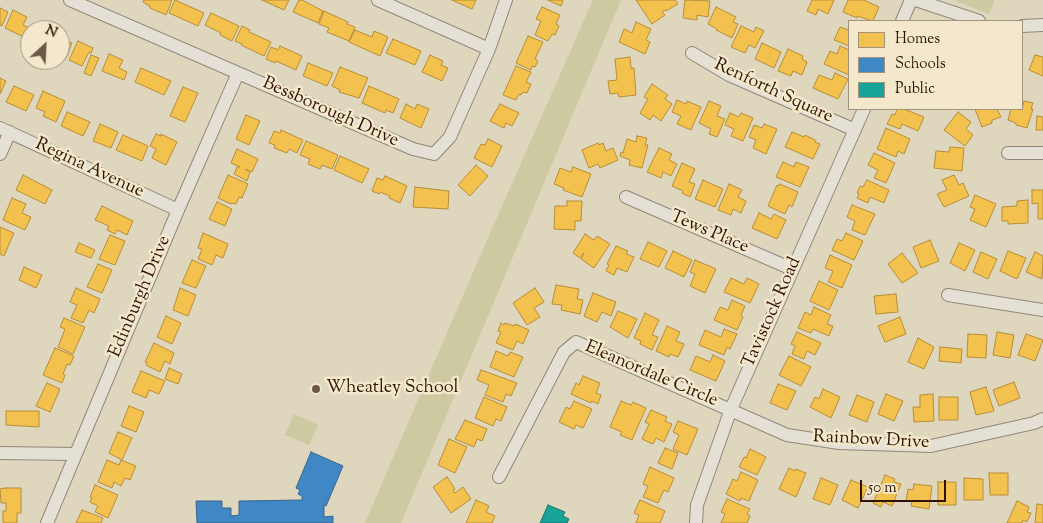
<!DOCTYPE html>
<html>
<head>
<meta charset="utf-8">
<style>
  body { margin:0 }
  #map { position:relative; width:1043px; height:523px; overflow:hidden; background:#dfd6be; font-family:"Sorts Mill Goudy",serif }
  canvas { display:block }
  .legend { position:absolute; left:848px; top:20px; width:175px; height:90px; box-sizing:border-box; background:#f3e8cc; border:1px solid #a4937c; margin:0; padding:6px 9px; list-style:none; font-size:15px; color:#2e1305 }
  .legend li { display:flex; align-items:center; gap:10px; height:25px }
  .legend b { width:25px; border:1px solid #a4937c }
  .north { position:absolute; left:20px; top:20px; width:50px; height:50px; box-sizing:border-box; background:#f3e8cc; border:1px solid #a4937c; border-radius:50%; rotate:25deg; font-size:14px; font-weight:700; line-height:20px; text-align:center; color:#2e1305 }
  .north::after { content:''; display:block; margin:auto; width:18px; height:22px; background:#6c5746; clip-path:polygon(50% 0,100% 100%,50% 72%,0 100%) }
  .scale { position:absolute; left:860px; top:480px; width:86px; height:22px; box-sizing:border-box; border:2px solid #2e1305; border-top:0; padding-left:6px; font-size:15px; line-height:18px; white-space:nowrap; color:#2e1305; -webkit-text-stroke:4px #f3e8cc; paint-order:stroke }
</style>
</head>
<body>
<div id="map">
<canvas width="1043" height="523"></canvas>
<ul class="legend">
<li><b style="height:14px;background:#f2c14e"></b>Homes</li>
<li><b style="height:14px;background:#3f88c5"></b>Schools</li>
<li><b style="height:14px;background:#17a398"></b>Public</li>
</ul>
<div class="north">N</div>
<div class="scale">50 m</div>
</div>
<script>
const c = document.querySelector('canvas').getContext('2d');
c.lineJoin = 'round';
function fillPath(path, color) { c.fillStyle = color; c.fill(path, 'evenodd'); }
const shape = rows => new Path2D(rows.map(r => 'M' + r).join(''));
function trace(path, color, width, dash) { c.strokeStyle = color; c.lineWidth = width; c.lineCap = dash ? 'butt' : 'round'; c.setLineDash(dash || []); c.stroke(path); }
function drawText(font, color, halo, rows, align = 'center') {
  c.font = font + ' "Sorts Mill Goudy",serif'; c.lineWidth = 5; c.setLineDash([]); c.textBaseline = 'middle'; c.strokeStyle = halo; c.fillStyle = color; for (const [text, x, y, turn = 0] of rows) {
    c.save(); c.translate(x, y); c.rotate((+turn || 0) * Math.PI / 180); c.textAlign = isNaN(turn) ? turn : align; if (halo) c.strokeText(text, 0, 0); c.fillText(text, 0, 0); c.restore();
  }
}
const green = shape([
  [593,0,621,0,401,523,365,523,480,256],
  [954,0,995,0,989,14],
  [294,414,318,425,309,445,285,435]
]);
const homes = shape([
  [144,0,172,0,166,15,150,8,150,6,143,2,144,0],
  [175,0,204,13,198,26,169,13,175,0],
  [262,0,289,0,284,10,262,0],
  [299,0,302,0,323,11,318,23,293,12,299,0],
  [452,0,476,0,472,9,452,0],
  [548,0,563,0,561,6,548,0],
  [636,0,675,0,678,4,666,11,665,10,662,12,665,15,652,24,636,0],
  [685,0,710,1,708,17,697,15,697,20,683,18,685,0],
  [812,0,834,0,828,14,818,9,816,15,807,11,812,0],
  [848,0,864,0,879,7,873,21,857,16,857,18,843,12,848,0],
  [542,7,560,15,556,24,559,26,555,35,552,34,548,41,535,35,541,21,536,19,542,7],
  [716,7,736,17,733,22,738,24,732,38,716,30,717,29,708,24,716,7],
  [0,8,8,12,2,26,0,25,0,8],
  [13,10,27,17,23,25,32,29,30,30,28,39,5,28,13,10],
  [324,11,348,22,347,24,355,27,349,41,327,32,329,28,319,24,324,11],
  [211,13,239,26,232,41,220,35,221,33,205,25,211,13],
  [636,22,651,29,646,40,650,42,645,54,619,42,624,29,632,33,636,22],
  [242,26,250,30,249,32,271,42,264,56,241,45,242,44,235,41,242,26],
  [741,26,754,32,756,27,764,31,755,48,749,45,745,53,731,47,741,26],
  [849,26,849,46,834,40,840,27,848,30,849,26],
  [355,30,372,37,374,31,388,37,380,56,349,42,355,30],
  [60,35,65,37,64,40,72,43,66,58,60,55,60,35],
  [528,36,543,42,535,59,538,61,535,67,532,66,531,70,516,63,528,36],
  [393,39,421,51,415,65,386,53,393,39],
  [78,41,93,48,91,53,89,52,82,66,69,60,78,41],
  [762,43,781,52,774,68,755,59,762,43],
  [280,46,302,56,296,70,276,61,275,63,266,59,271,47,278,50,280,46],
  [840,46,849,50,849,75,824,64,830,51,837,54,840,46],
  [788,49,803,56,802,59,807,62,802,75,793,71,791,76,778,71,788,49],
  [109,54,123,60,119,68,127,72,124,80,102,71,109,54],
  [91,55,99,58,91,76,84,73,91,55],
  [430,55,443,61,441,65,448,68,442,81,422,72,430,55],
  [1035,55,1043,57,1043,76,1029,70,1035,55],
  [630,57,631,68,634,68,636,95,619,97,618,93,610,94,608,81,617,80,615,59,630,57],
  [308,63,333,73,327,86,303,76,308,63],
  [516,66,531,72,526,82,531,84,527,93,523,92,521,95,519,94,516,100,503,95,516,66],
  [340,67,368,78,359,98,339,92,340,90,332,86,340,67],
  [141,68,171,81,164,95,135,82,141,68],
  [835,73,848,79,838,99,813,88,819,75,832,80,835,73],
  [0,78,6,81,0,94,0,78],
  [652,84,668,95,665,99,672,104,661,121,653,115,650,120,640,113,648,99,644,97,652,84],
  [14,86,34,95,26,111,6,102,14,86],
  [369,86,399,99,393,113,386,110,385,113,362,103,369,86],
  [183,87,198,93,185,122,170,116,183,87],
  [43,91,65,101,56,122,43,116,45,112,36,108,43,91],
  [677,100,686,104,687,101,701,107,691,130,677,124,681,116,672,112,677,100],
  [709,101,721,106,717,116,725,119,717,137,709,134,711,129,699,123,709,101],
  [1024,101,1033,103,1031,109,1033,109,1027,128,1016,125,1016,123,1008,120,1011,109,1022,109,1024,101],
  [406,104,415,109,417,104,429,109,421,128,400,118,406,104],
  [500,104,519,113,512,126,506,123,504,128,490,121,500,104],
  [897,109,904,109,924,117,918,131,902,124,900,129,887,124,892,114,895,115,897,109],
  [975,109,997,109,1001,117,992,120,992,123,982,127,975,109],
  [67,112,90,122,83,136,61,126,67,112],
  [958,112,971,122,966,129,973,135,965,146,944,130,958,112],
  [730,113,739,117,741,113,753,118,743,141,731,136,734,129,725,125,730,113],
  [246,115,260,121,249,145,236,139,246,115],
  [1037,116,1043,117,1043,130,1036,130,1037,116],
  [100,124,118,132,111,148,93,141,100,124],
  [764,124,777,129,766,154,753,148,756,140,749,137,754,125,762,128,764,124],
  [886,128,910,139,904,154,898,151,896,157,877,149,886,128],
  [281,130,303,140,297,153,289,149,287,153,274,148,275,145,269,143,274,131,280,133,281,130],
  [792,132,804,137,805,135,815,140,815,142,820,144,813,159,785,147,792,132],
  [156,134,161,136,161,134,177,142,166,165,152,158,156,149,150,146,156,134],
  [123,135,148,146,142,161,116,150,123,135],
  [637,136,647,138,645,145,648,145,642,168,629,165,630,160,620,156,621,152,623,153,627,139,636,142,637,136],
  [488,139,502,146,492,167,474,158,481,144,485,145,488,139],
  [306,141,338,155,332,169,322,165,320,169,308,164,310,159,300,155,306,141],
  [598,143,599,145,603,143,606,151,613,148,618,160,600,168,598,164,589,168,582,150,598,143],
  [950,147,964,148,962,171,934,168,936,151,949,152,950,147],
  [659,148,672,154,669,160,677,164,671,176,663,172,661,178,647,172,659,148],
  [237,149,258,159,252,172,245,169,250,172,247,181,234,174,237,167,240,167,231,163,237,149],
  [874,153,895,163,886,183,874,178,878,170,868,165,874,153],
  [340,156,369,169,362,183,334,170,340,156],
  [783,162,794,167,796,162,809,167,800,187,776,177,783,162],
  [682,163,695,169,689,182,695,184,690,197,682,193,683,191,672,186,682,163],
  [476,165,488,176,470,196,458,185,476,165],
  [573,167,591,174,582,197,563,190,564,188,554,184,560,168,571,172,573,167],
  [23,175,52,190,45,204,16,190,23,175],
  [228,175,248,184,242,198,239,197,236,204,232,203,231,204,218,198,228,175],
  [954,175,959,185,963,183,969,196,944,207,937,194,947,190,942,180,954,175],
  [385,176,407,186,400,203,389,198,390,196,380,192,379,194,372,191,377,178,383,180,385,176],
  [703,180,723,189,715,207,695,199,703,180],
  [867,180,889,190,884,203,870,197,868,203,857,198,859,194,857,193,860,186,863,187,867,180],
  [729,184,742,190,738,197,746,201,741,213,733,209,731,215,718,210,729,184],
  [780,184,798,192,792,207,789,205,785,214,768,206,777,185,779,186,780,184],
  [415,187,449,191,448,209,413,207,415,187],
  [1032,190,1043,190,1043,219,1038,219,1038,203,1032,204,1032,190],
  [975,195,996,204,986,227,970,220,975,209,970,207,975,195],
  [12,198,26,204,22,213,31,217,25,230,3,220,12,198],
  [1028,200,1028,223,1008,224,1008,221,1002,221,1002,207,1017,206,1017,201,1028,200],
  [567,201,582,201,581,221,575,221,575,230,554,229,555,206,567,206,567,201],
  [217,202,232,209,225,226,209,219,217,202],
  [852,205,875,214,865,235,852,230,855,221,847,217,852,205],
  [102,206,133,221,127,235,117,230,115,234,107,230,109,226,95,220,102,206],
  [759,213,771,219,774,214,786,220,777,239,752,228,759,213],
  [0,227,14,233,4,256,0,254,0,227],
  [203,233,228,244,223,258,216,255,212,265,198,259,202,249,198,248,203,233],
  [846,233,863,241,854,260,832,250,837,239,842,241,846,233],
  [585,234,594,240,597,236,610,244,594,268,581,259,584,254,583,253,580,258,573,253,585,234],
  [110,235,125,241,115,265,99,259,110,235],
  [930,240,939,261,921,268,913,247,930,240],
  [648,242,667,251,659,267,640,259,648,242],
  [79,243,95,250,91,258,75,252,79,243],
  [959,243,975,250,965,271,950,263,959,243],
  [616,246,628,251,626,254,634,257,627,272,617,268,614,275,606,271,609,265,607,264,616,246],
  [673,251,692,260,684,277,665,268,673,251],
  [1008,251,1026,258,1017,279,1000,271,1008,251],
  [981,252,997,259,988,279,973,272,981,252],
  [1035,252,1043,256,1042,279,1026,272,1035,252],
  [902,253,918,273,902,283,888,264,902,253],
  [830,255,852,265,842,288,828,282,833,271,825,268,830,255],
  [192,260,206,266,196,288,182,283,192,260],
  [695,260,716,269,705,293,690,286,695,274,690,272,695,260],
  [98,264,112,270,102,293,87,287,98,264],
  [24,267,42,275,36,288,19,280,24,267],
  [731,278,744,284,747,278,759,284,750,303,724,292,731,278],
  [819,281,838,290,829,310,810,301,819,281],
  [556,285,579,289,577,299,583,300,580,314,561,310,562,305,552,304,556,285],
  [76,288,100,299,94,313,89,310,83,323,71,318,77,305,70,302,76,288],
  [180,288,196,295,188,316,173,310,180,288],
  [535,288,544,302,534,308,540,317,527,325,513,303,535,288],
  [593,293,616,302,611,316,602,312,597,322,584,316,593,293],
  [896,294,898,312,876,314,874,296,896,294],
  [732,300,745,306,741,315,743,317,737,330,714,320,720,307,728,310,732,300],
  [814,307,831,315,827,324,833,326,829,336,813,329,811,333,798,328,805,312,811,315,814,307],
  [618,311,637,319,628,338,610,327,618,311],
  [645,313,659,320,652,335,658,337,652,350,640,344,641,341,634,338,645,313],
  [166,316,181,323,172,344,157,337,166,316],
  [900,317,906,334,885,342,878,326,900,317],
  [64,318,85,327,73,354,58,347,65,329,60,327,64,318],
  [501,323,504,325,505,323,514,326,515,324,529,330,523,344,517,341,513,350,496,343,501,332,498,331,501,323],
  [667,326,680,332,676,341,684,344,678,357,670,354,669,357,656,351,667,326],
  [724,329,737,334,730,349,727,347,724,355,699,345,705,330,721,337,724,329],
  [797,332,821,343,815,355,807,351,804,359,792,354,795,346,791,344,797,332],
  [997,332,1014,335,1010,358,993,355,997,332],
  [968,334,987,335,986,358,967,357,968,334],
  [1026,334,1043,340,1035,361,1018,355,1026,334],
  [918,338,934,347,924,369,908,362,918,338],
  [154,343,174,353,170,364,165,361,160,372,146,365,147,363,145,362,154,343],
  [940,347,962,349,961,363,939,361,940,347],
  [55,348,74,356,70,365,67,364,63,374,65,375,62,383,43,375,55,348],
  [496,351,508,356,510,352,523,357,514,377,490,367,496,351],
  [713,355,725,361,716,381,690,370,696,356,710,362,713,355],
  [789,356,811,367,801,386,779,375,789,356],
  [169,368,182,374,178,384,165,379,169,368],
  [481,370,517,383,511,396,506,394,503,402,485,395,489,385,477,380,481,370],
  [141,371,165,381,159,394,149,390,146,398,132,392,141,371],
  [583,376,600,383,596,393,601,395,598,404,592,401,591,403,571,394,576,383,579,385,583,376],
  [1014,382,1020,398,999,406,993,390,1014,382],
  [47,383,60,389,50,412,36,406,47,383],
  [778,384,796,391,787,410,770,403,778,384],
  [986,387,994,411,976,415,970,392,986,387],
  [823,389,840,397,831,418,810,407,815,397,819,399,823,389],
  [886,394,903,401,894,421,878,414,886,394],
  [933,394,934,421,914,422,913,407,920,407,920,395,933,394],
  [857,395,874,402,867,422,849,415,857,395],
  [484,397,507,407,501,421,496,419,493,426,475,418,484,397],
  [939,397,958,397,958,420,939,420,939,397],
  [574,401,592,409,583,428,576,425,574,429,559,422,566,407,570,409,574,401],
  [621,401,631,405,633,402,646,408,632,440,620,435,622,432,610,427,621,401],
  [129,406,144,412,136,432,121,426,129,406],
  [651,410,667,417,665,421,672,424,664,442,656,438,653,444,642,439,649,424,645,422,651,410],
  [6,411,39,411,39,427,6,425,6,411],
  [465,420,487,429,482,441,477,439,474,447,455,439,465,420],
  [678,421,698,429,687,455,673,449,679,435,673,432,678,421],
  [118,432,132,438,122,460,109,453,118,432],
  [449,439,467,447,455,473,438,465,449,439],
  [665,448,678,453,672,469,658,463,665,448],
  [750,449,766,457,757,475,739,467,744,457,746,458,750,449],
  [107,460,119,465,121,460,136,466,130,480,125,478,121,486,114,482,112,488,98,482,107,460],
  [650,467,674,478,668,492,664,490,658,503,643,497,648,486,643,484,650,467],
  [789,468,795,471,796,469,806,473,796,497,779,489,789,468],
  [741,472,758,480,749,501,741,498,740,501,726,494,733,479,737,481,741,472],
  [989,473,1008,473,1008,495,990,495,989,473],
  [885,475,895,479,894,482,901,484,892,506,883,502,881,507,873,503,885,475],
  [447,477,455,489,453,490,455,493,463,487,471,499,451,513,433,487,447,477],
  [821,478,838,485,830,505,813,499,821,478],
  [964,478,983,479,983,500,964,500,964,478],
  [851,480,868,487,858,508,842,500,851,480],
  [938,482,956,482,956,505,938,505,938,482],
  [914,484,932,486,929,509,911,506,912,501,906,501,908,489,913,490,914,484],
  [95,485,118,495,108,518,95,512,98,506,90,502,92,498,90,497,95,485],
  [5,488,21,488,21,513,17,513,17,523,3,523,3,511,6,511,6,503,1,503,0,489,5,488],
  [727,499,750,509,747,514,750,516,747,523,721,523,725,514,721,512,727,499],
  [476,500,489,506,486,512,495,516,492,523,466,523,476,500],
  [640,500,665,511,660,523,636,523,639,515,634,513,640,500],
  [1017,501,1029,507,1027,512,1031,513,1027,522,1023,520,1022,523,1007,523,1017,501],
  [1037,504,1043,505,1043,523,1035,523,1037,504],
  [82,510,103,518,101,523,76,523,82,510]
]);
const schools = shape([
  [311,452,343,466,326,506,324,505,324,517,333,516,333,523,197,523,196,501,222,501,222,508,231,508,231,516,239,515,239,501,302,500,302,496,298,494,300,490,296,488,311,452]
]);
const public = shape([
  [548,505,565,512,563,516,569,519,567,523,540,523,548,505]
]);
const street = shape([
  [70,0,413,149,434,154,450,137,489,49,506,0],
  [378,0,489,49],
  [916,0,979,21],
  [902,21,911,0],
  [1022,26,1043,25],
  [692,53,729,75,855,130],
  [0,128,178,210],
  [1008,153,1043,153],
  [0,154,10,132],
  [626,197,792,269],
  [948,295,1043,310],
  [0,453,75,454],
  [499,477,564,352,576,342,787,435,839,443,931,446,1034,423,1043,419],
  [47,523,178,210,238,73],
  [696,523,697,505,731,409,864,109]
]);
const markers = [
  [316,389,5,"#6c5746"]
];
const streetNames = [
  ["Renforth Square",773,92,25],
  ["Bessborough Drive",330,113,24],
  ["Regina Avenue",89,169,25],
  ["Tews Place",709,233,23],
  ["Edinburgh Drive",141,297,-67],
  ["Tavistock Road",773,313,-66],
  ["Eleanordale Circle",651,375,23],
  ["Rainbow Drive",871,441,3]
];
const poiNames = [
  ["Wheatley School",326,389]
];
fillPath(green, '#cdc9a0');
fillPath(homes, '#f2c14e');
trace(homes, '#b78d38', 1);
fillPath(schools, '#3f88c5');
trace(schools, '#3a658b', 1);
fillPath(public, '#17a398');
trace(public, '#1e786c', 1);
trace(street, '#908778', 14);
trace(street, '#e5e0d5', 12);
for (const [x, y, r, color] of markers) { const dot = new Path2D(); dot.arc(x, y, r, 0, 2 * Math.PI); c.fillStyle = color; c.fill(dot); trace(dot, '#f3e8cc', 2); }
drawText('18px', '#2e1305', '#f3e8cc', streetNames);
drawText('18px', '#2e1305', '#f3e8cc', poiNames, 'left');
</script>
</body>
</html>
